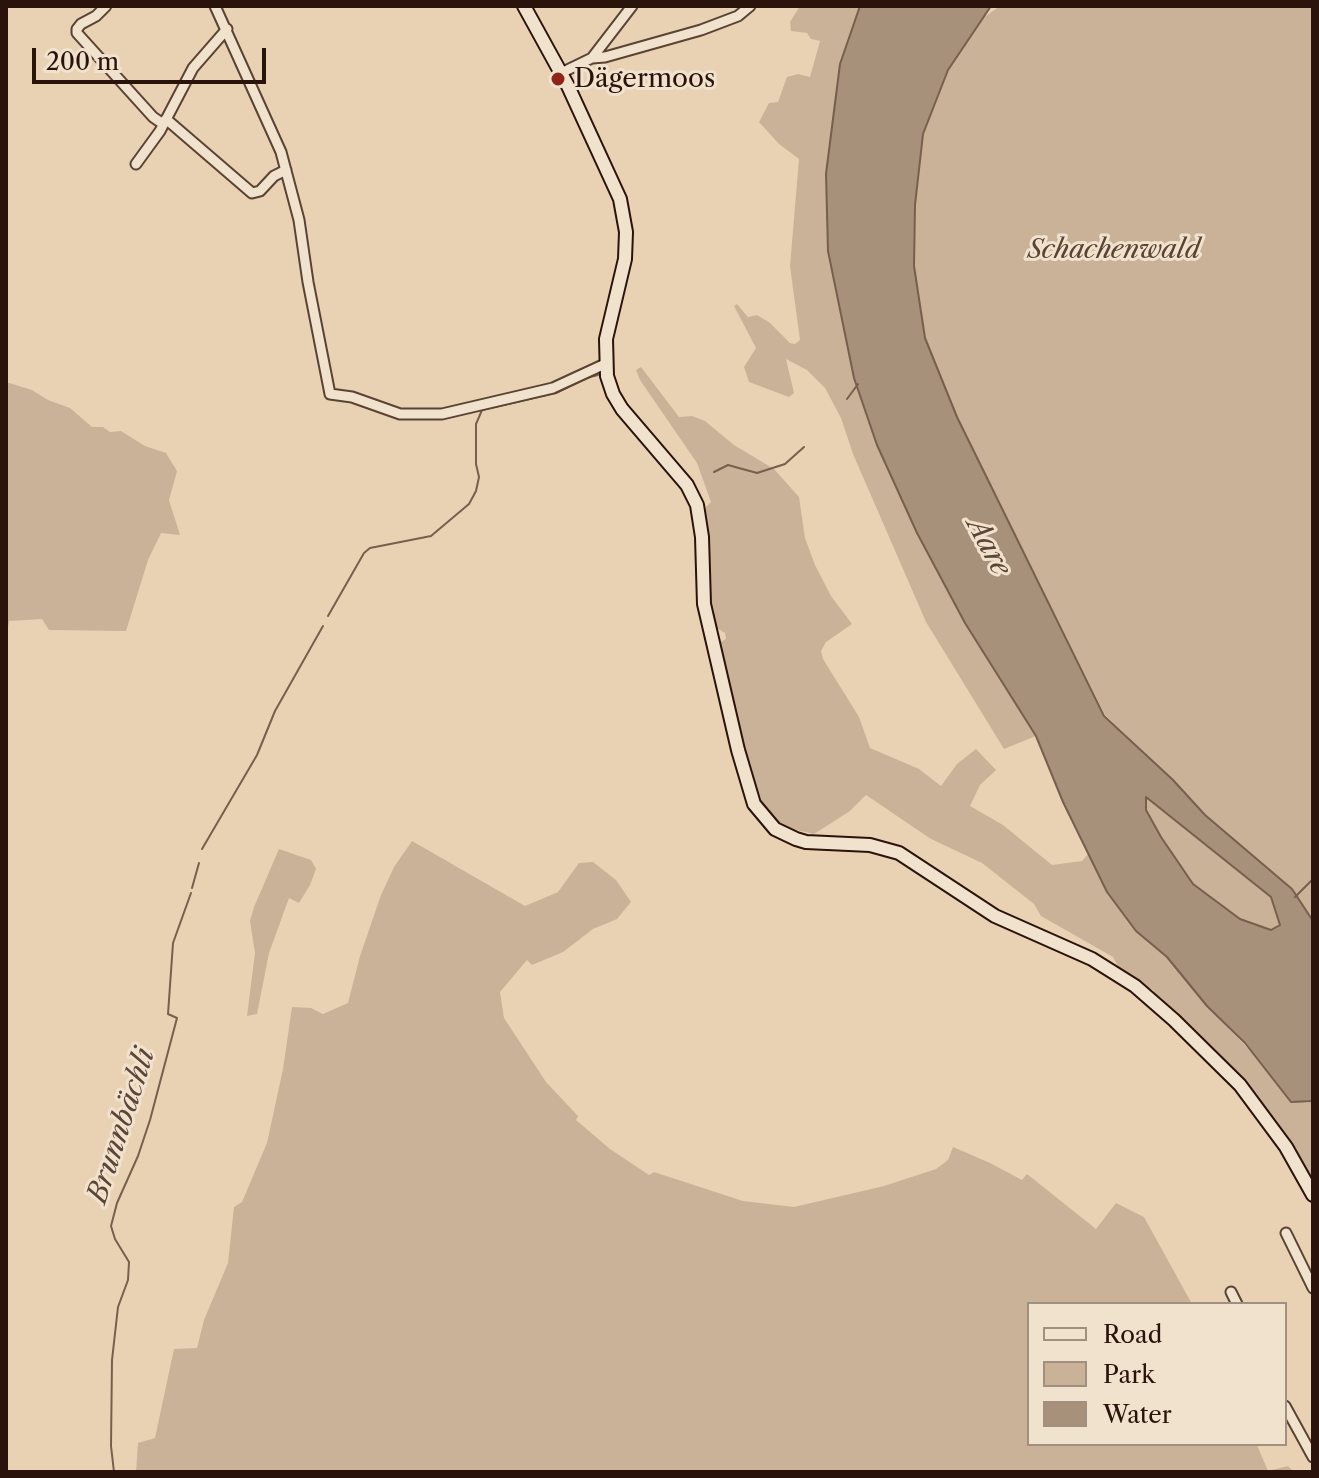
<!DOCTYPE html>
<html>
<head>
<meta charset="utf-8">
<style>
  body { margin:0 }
  #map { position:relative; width:1319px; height:1478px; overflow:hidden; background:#e9d2b4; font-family:"Libre Caslon Text",serif }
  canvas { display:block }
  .frame { position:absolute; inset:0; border:8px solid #2a130a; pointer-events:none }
  .legend { position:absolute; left:1027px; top:1302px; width:260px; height:144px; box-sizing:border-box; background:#f1e2ce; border:2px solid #a18f80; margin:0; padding:10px 14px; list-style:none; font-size:24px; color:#2a130a }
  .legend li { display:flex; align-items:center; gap:16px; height:40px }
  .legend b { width:40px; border:2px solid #a18f80 }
  .scale { position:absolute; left:32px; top:48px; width:234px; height:36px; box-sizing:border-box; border:4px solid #2a130a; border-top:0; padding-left:10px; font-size:24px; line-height:28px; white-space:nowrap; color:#2a130a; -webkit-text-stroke:6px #f1e2ce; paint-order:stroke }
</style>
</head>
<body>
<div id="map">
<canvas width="1319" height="1478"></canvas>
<div class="frame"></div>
<ul class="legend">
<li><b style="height:10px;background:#f1e2ce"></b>Road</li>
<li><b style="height:22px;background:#c9b297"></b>Park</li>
<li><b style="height:22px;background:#a8917a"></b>Water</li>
</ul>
<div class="scale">200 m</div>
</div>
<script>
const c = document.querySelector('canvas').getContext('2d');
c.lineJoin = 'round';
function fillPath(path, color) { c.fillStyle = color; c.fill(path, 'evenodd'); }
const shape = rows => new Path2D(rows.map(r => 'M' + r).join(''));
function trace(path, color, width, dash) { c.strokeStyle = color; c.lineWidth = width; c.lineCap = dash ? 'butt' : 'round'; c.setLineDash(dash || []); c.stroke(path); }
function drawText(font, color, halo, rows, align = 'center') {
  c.font = font + ' "Libre Caslon Text",serif'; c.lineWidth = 6; c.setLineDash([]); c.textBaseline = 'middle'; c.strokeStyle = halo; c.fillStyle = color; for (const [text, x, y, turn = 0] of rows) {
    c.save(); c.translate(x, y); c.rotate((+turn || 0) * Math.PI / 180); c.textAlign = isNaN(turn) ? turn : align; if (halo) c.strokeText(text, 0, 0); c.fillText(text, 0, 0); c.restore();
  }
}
const green = shape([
  [800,6,860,6,828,251,840,310,854,377,877,445,917,533,966,623,1036,736,1004,749,926,622,853,454,841,418,825,388,807,370,786,359,794,393,789,397,749,382,744,367,756,348,734,306,737,304,748,317,757,315,770,323,790,343,795,344,800,340,790,266,799,159,779,144,759,122,769,103,778,102,787,77,798,74,810,77,820,41,811,39,807,33,791,31,790,22],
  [1000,6,1313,6,1313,921,1292,889,1204,815,1173,780,1105,715,957,417,925,338,914,266,915,205,923,134,948,70,961,47,983,18],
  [641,367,679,417,692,416,705,421,734,445,774,469,799,497,805,538,815,565,831,596,852,624,826,642,821,651,823,659,859,717,870,748,919,769,941,786,957,764,976,749,996,770,980,785,970,806,1003,825,1052,865,1082,861,1088,854,1107,892,1136,931,1167,957,1207,1006,1264,1065,1284,1093,1307,1103,1313,1101,1313,1189,1280,1133,1159,1002,1153,990,1122,974,1113,957,1041,916,1034,904,982,863,931,839,866,795,850,811,814,834,792,829,776,820,764,807,750,769,717,644,726,639,725,633,712,625,710,614,703,510,711,502,697,463,640,380,636,370],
  [6,382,32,390,48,400,70,408,92,427,103,427,110,432,121,431,145,446,166,453,177,471,169,500,180,535,161,533,148,560,126,631,49,630,42,619,9,621,6,639],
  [1145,796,1271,897,1280,925,1271,930,1240,919,1193,884,1161,837,1146,810],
  [412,841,525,906,558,892,579,863,593,862,616,880,631,902,617,919,593,929,563,952,532,965,527,960,500,992,504,1018,546,1082,578,1116,576,1120,610,1149,649,1175,654,1172,743,1201,794,1207,884,1186,936,1169,948,1160,953,1147,990,1163,1022,1180,1027,1174,1096,1229,1116,1203,1144,1217,1192,1304,1029,1304,1029,1444,1258,1444,1257,1445,1268,1471,1288,1466,1294,1472,136,1472,138,1443,155,1438,174,1349,197,1348,204,1320,228,1263,234,1207,242,1202,267,1143,283,1069,292,1007,311,1008,323,1014,348,1003,360,956,381,895,394,867],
  [279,849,311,860,316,869,310,885,299,903,289,898,269,953,257,1014,247,1016,255,953,250,921,254,907]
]);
const water = shape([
  [860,6,991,6,948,70,923,134,915,205,914,266,925,338,957,417,1104,716,1173,780,1205,815,1292,889,1313,921,1313,1101,1291,1102,1245,1043,1207,1006,1167,957,1136,931,1107,892,1063,802,1036,736,965,623,917,533,877,445,854,378,828,251,826,174,840,64,860,6],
  [1146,797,1271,897,1280,925,1271,930,1240,919,1193,884,1161,837,1146,810,1146,797]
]);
const stream = shape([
  [847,399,858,384],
  [714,472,728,465,757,473,785,464,804,447],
  [328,616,364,553,370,548,431,536,469,504,476,491,479,477,476,464,476,424,482,410,556,393,586,378,598,375],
  [202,849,257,755,275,711,323,626],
  [192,888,199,863],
  [1295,897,1313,879],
  [114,1472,111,1446,112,1360,118,1307,128,1280,129,1262,115,1239,111,1226,117,1203,138,1156,150,1120,177,1018,168,1014,173,943,191,893]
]);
const minor = shape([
  [106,6,96,16,81,24,77,29,77,33,153,117,163,124],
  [215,6,281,152,299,220,308,282,330,394,352,397,400,414,442,414,553,388,605,364],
  [592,58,632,6],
  [561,73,592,58,605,57,701,30,738,16,750,6],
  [166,119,252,193,260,191,274,176,286,170],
  [136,164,160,131,193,68,227,29],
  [1286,1233,1313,1288],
  [1231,1292,1237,1304],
  [1285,1406,1313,1457]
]);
const secondary = shape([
  [524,6,568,86,620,199,626,232,625,259,606,339,607,376,613,394,622,409,687,485,697,505,702,537,704,604,738,750,754,804,775,829,796,839,806,842,870,845,899,853,995,916,1092,959,1135,986,1174,1020,1240,1085,1286,1147,1313,1195]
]);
const markers = [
  [558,79,8,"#8f2418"]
];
const poiNames = [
  ["Dägermoos",574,79]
];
const parkNames = [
  ["Schachenwald",1114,250]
];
const waterNames = [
  ["Aare",988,547,62],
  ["Brunnbächli",122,1126,-72]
];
fillPath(green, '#c9b297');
fillPath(water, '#a8917a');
trace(water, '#765f4d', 2);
trace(stream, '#765f4d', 2);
trace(minor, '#5a4334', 13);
trace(secondary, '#2a130a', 16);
trace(minor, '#f1e2ce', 9);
trace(secondary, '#f1e2ce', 12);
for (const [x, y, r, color] of markers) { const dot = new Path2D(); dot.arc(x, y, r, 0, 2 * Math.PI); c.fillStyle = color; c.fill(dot); trace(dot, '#f1e2ce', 3); }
drawText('26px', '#2a130a', '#f1e2ce', poiNames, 'left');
drawText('italic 26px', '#5a4334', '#f1e2ce', parkNames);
drawText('italic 28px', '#5c4537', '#f1e2ce', waterNames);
</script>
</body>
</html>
